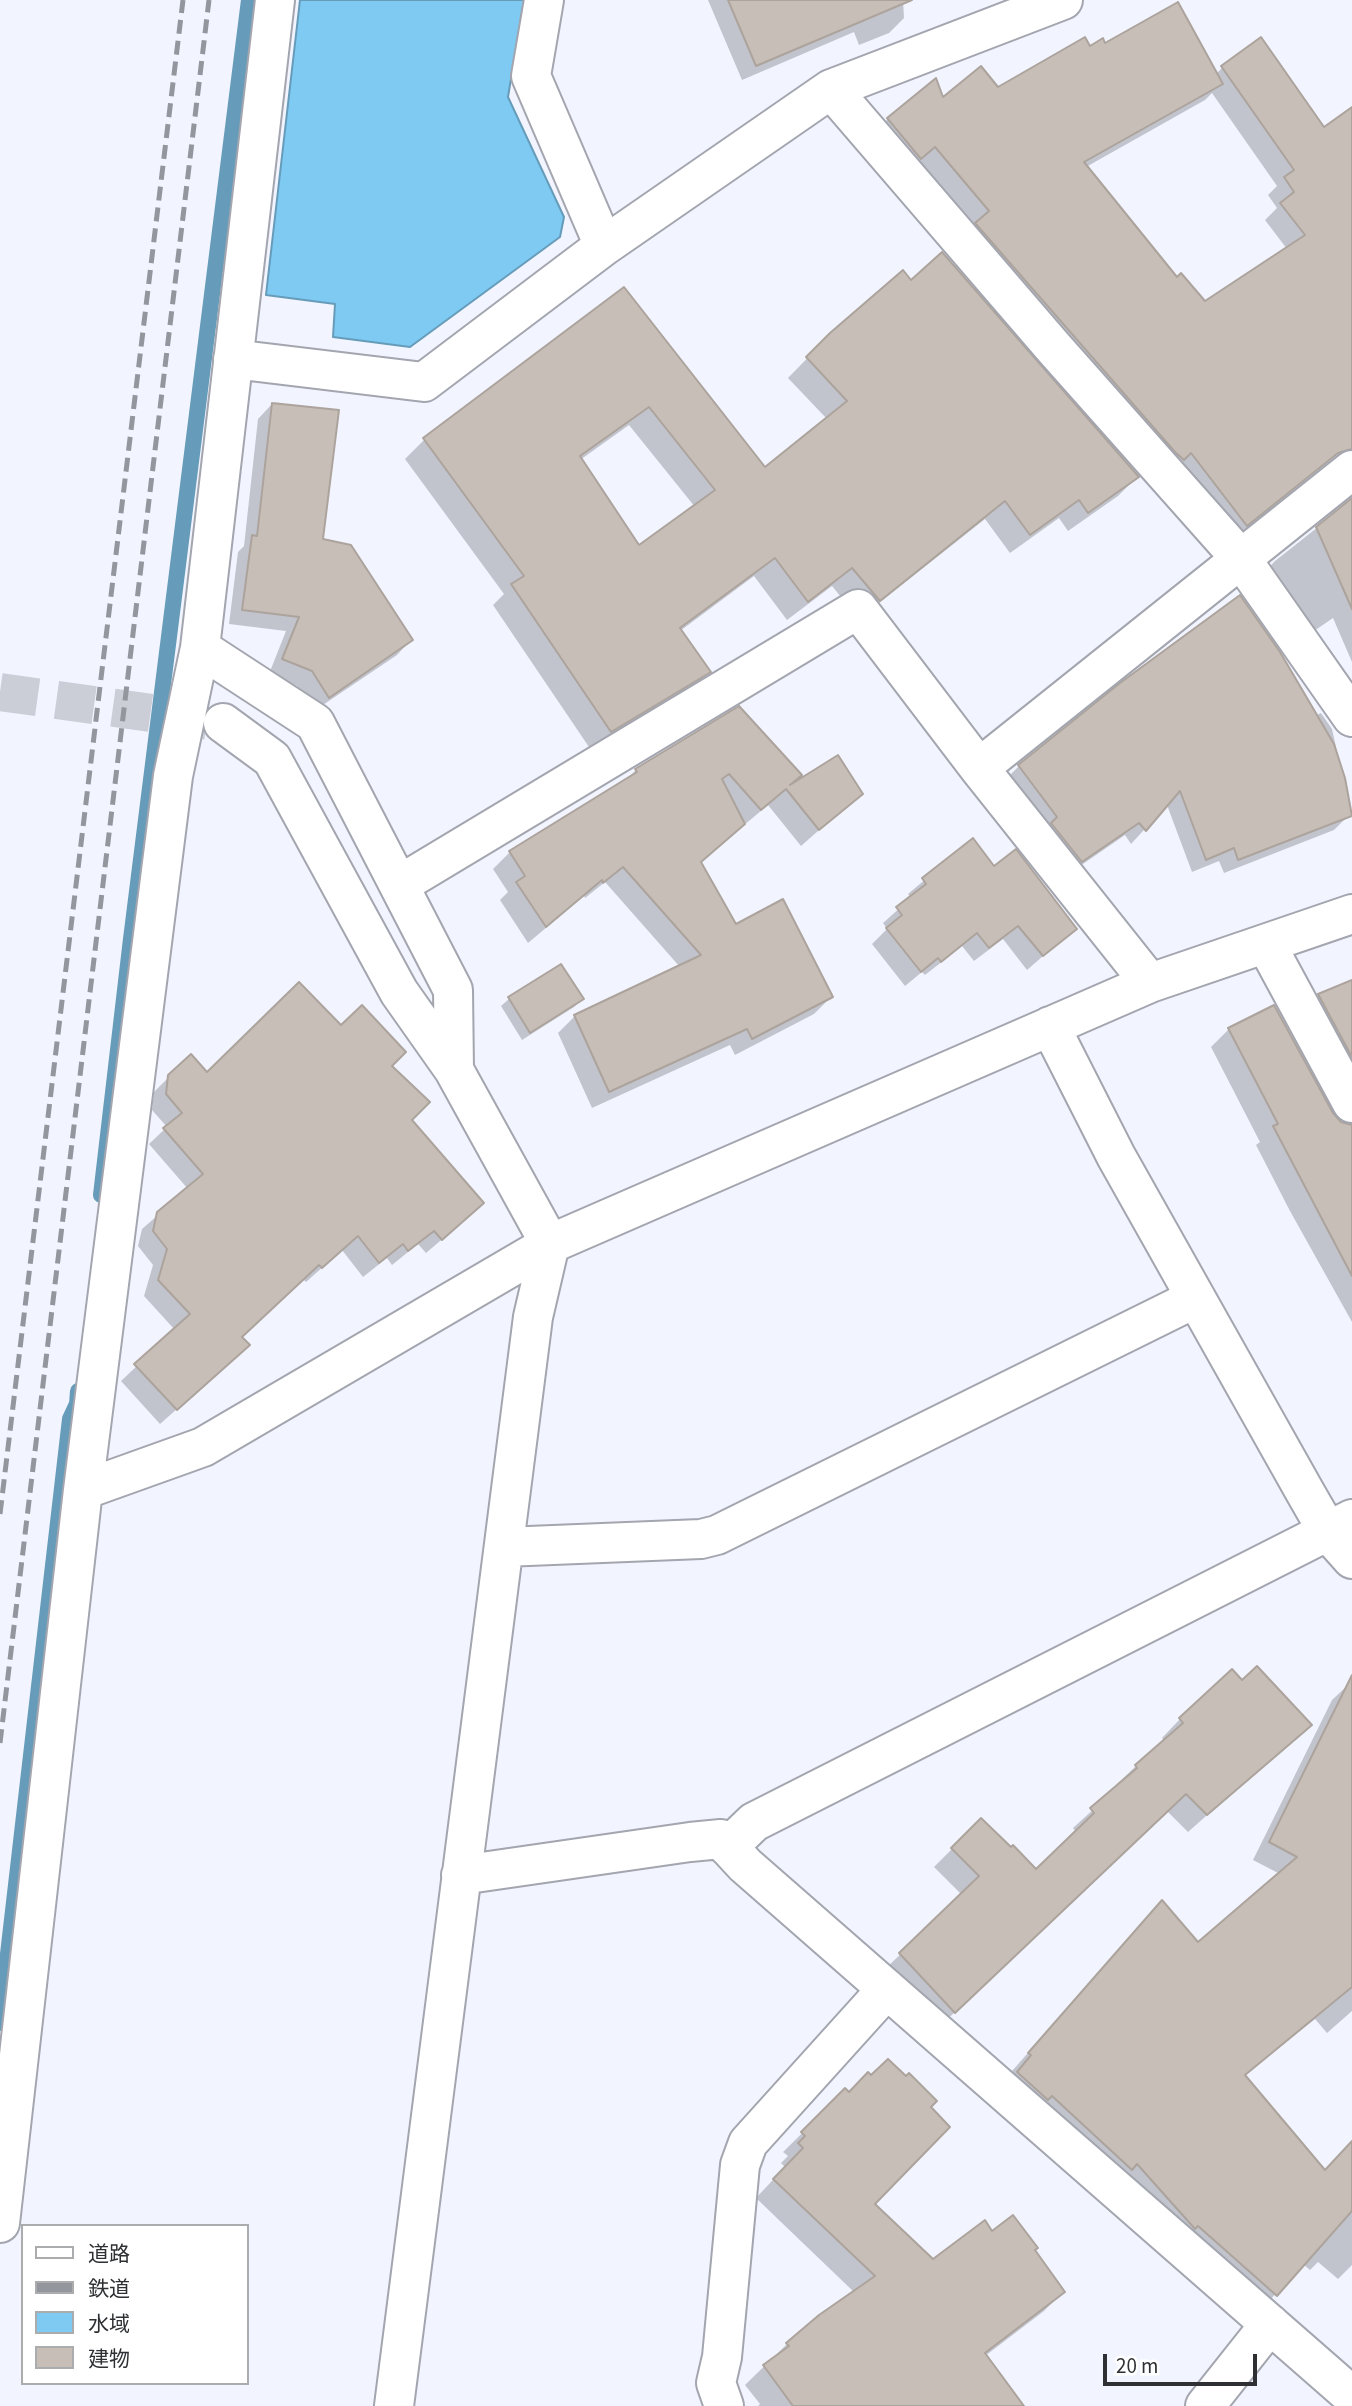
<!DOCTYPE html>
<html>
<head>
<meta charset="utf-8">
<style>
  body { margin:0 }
  #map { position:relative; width:1352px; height:2406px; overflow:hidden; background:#f2f5ff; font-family:"Source Sans 3","Noto Sans JP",sans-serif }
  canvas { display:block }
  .legend { position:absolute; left:21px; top:2224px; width:228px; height:161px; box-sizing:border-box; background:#fff; border:2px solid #abacad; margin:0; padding:9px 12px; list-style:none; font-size:21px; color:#2e3033 }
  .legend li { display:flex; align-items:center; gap:14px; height:35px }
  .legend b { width:35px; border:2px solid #abacad }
  .scale { position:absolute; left:1103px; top:2354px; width:154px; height:32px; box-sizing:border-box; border:4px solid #2e3033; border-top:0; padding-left:9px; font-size:21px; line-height:24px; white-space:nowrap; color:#2e3033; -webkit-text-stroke:5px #fff; paint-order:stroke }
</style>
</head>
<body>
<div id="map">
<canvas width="1352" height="2406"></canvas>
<ul class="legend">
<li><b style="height:9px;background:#fff"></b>道路</li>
<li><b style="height:9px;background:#93969d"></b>鉄道</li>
<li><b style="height:19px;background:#7ecaf3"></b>水域</li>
<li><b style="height:19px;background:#c7beb7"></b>建物</li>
</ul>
<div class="scale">20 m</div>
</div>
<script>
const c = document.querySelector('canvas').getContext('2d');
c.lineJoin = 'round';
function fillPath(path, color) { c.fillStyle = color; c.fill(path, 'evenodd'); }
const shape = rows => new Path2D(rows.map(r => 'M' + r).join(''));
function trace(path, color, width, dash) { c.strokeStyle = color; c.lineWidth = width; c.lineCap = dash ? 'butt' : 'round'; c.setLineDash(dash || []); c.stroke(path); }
const water = shape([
  [300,0,524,0,508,97,564,217,560,237,410,347,333,337,335,304,266,295,300,0]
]);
const shadow = shape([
  [708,0,903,0,904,18,889,33,859,45,854,32,742,80],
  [1105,46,1216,74,1222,68,1323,130,1352,109,1352,420,1326,461,1309,477,1230,541,872,136,888,119,942,99,997,89,1089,48],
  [1212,93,1277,186,1268,195,1277,208,1265,220,1287,249,1204,304,1176,280,1086,167,1205,100],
  [911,282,1137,477,1118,496,1068,531,1059,518,1010,553,985,519,859,619,832,586,787,620,754,576,680,631,709,672,689,691,591,750,493,605,504,594,405,459,424,440,624,289,765,469,827,419,788,378,831,334],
  [629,425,695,507,639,547,580,460],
  [272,404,322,540,411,640,397,655,314,711,297,686,269,674,286,631,229,624,238,552,244,546,258,419],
  [1352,500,1352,662,1333,618,1298,642,1259,578,1275,561],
  [1121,684,1314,716,1321,713,1332,729,1348,801,1348,816,1334,830,1224,873,1219,861,1192,872,1167,805,1131,844,1125,835,1067,875,1005,780,1019,766],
  [739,708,787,787,861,793,801,846,768,805,743,826,742,824,699,863,735,926,831,997,814,1014,735,1055,730,1045,592,1108,558,1033,575,1016,680,967,605,882,585,898,584,896,528,943,500,900,508,892,493,869,510,852,624,782,636,770],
  [972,840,994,868,1074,929,1027,970,1003,939,974,961,962,946,925,975,922,972,905,986,872,944,887,929,883,923,911,898,908,894],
  [561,966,582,999,574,1007,522,1040,501,1006,509,999],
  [1352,981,1352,1108,1301,1013,1319,995],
  [341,1027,390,1066,409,1120,467,1218,426,1253,418,1244,392,1265,387,1258,363,1277,342,1250,306,1282,303,1279,240,1337,232,1360,160,1424,121,1381,175,1330,144,1296,153,1265,138,1246,142,1229,188,1189,149,1144,167,1127,152,1110,154,1092,170,1076,207,1074],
  [1229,1029,1339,1123,1352,1126,1352,1322,1290,1211,1256,1145,1260,1142,1211,1047],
  [1241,1682,1309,1725,1188,1832,1167,1811,936,2030,882,1972,962,1895,934,1867,981,1820,1036,1871,1076,1832,1073,1828,1119,1786,1117,1784,1136,1766,1165,1741,1162,1738,1180,1719],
  [1350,1683,1352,1685,1352,2011,1327,2033,1315,2019,1244,2076,1325,2172,1352,2143,1352,2265,1338,2279,1318,2262,1310,2270,1303,2264,1258,2313,1001,2090,1015,2074,1012,2071,1145,1920,1198,1945,1280,1874,1253,1860,1332,1700],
  [845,2091,872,2204,933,2262,992,2233,1033,2250,1063,2292,1044,2311,985,2356,1022,2406,758,2406,760,2404,745,2385,787,2344,855,2293,756,2198,785,2167,781,2163,788,2156,783,2152]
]);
const stream = shape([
  [101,1195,131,939,249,0],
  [0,2023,70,1419,77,1404,78,1391]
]);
const building = shape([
  [728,0,912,0,756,66,728,0],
  [1178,2,1223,84,1084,162,1177,277,1181,273,1205,301,1305,235,1280,203,1294,192,1284,177,1294,170,1221,66,1261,37,1324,127,1352,107,1352,449,1338,453,1247,526,1191,453,1184,460,1175,452,975,223,989,211,935,147,921,159,887,118,936,78,943,97,981,66,998,87,1085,37,1090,46,1103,38,1105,43,1178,2],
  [942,252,1139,477,1088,513,1079,500,1030,535,1005,501,880,601,852,568,808,602,775,558,680,628,711,672,611,732,511,584,524,576,423,438,624,287,765,467,847,401,806,357,830,333,903,270,911,280,942,252],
  [649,407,715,490,639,545,580,456,649,407],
  [272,403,339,410,323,539,351,545,413,640,329,698,312,671,282,659,299,617,242,610,252,535,257,536,272,403],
  [1352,498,1352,609,1316,527,1352,498],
  [1240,595,1280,652,1334,744,1345,778,1352,816,1238,860,1234,848,1206,860,1180,791,1146,831,1139,823,1082,862,1051,823,1057,817,1018,765,1120,683,1240,595],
  [739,706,802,775,790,785,838,755,863,794,819,830,786,789,761,810,729,774,722,779,745,824,701,862,736,924,783,899,833,997,752,1039,747,1029,609,1092,574,1015,701,955,623,867,603,883,602,880,546,927,516,882,525,876,509,851,637,772,635,769,739,706],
  [973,838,994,866,1016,849,1077,929,1043,956,1018,926,989,948,977,933,941,962,938,958,921,972,886,928,902,915,896,907,926,884,922,878,973,838],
  [561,964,584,999,530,1033,508,997,561,964],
  [1352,980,1352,1057,1318,994,1352,980],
  [299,982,341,1025,362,1005,406,1052,392,1066,430,1102,412,1120,484,1203,442,1240,434,1231,408,1251,403,1244,379,1263,358,1236,322,1268,319,1265,242,1337,250,1345,177,1410,134,1364,190,1314,158,1280,167,1249,153,1231,157,1212,203,1174,163,1128,182,1113,166,1094,168,1075,191,1054,207,1072,299,982],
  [1274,1005,1333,1113,1341,1122,1352,1125,1352,1276,1273,1126,1278,1124,1228,1028,1274,1005],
  [1257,1666,1312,1725,1207,1815,1186,1794,955,2013,899,1953,979,1876,951,1848,981,1818,1011,1847,1013,1845,1036,1869,1094,1813,1090,1808,1137,1768,1135,1765,1183,1723,1179,1718,1232,1669,1242,1680,1257,1666],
  [1352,1675,1352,1987,1245,2075,1325,2170,1352,2141,1352,2211,1277,2296,1198,2226,1195,2229,1137,2164,1132,2170,1052,2096,1048,2100,1017,2072,1031,2055,1028,2053,1162,1900,1198,1942,1297,1857,1269,1842,1352,1675],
  [888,2059,906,2076,909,2073,937,2101,931,2107,950,2127,875,2204,933,2259,985,2220,992,2231,1013,2215,1038,2248,1035,2250,1065,2292,985,2353,1024,2406,793,2406,763,2365,789,2346,786,2343,819,2315,875,2276,773,2179,803,2148,798,2143,805,2136,801,2132,845,2088,849,2092,868,2072,871,2075,888,2059]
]);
const minorTunnel = shape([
  [0,692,216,722]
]);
const minor = shape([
  [275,0,200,648,315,723,453,990,454,1070,550,1244,533,1317,394,2406],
  [544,0,531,76,604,246],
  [831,89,1053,347,1242,560,1352,717],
  [233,359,424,382,604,246,831,89,1063,0],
  [223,723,272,759,399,992,454,1070],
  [979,768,1352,470],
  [399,885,858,609,979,768,1150,983],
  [1266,944,1352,1103],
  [1050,1026,1116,1156,1305,1492,1328,1532,1352,1559],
  [83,1490,203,1447,550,1244,1150,983,1352,914],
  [504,1547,701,1539,717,1535,1196,1298],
  [728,1847,754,1822,1352,1519],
  [461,1875,690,1842,721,1839,745,1865,1352,2396],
  [0,2223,83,1490,173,776,200,648],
  [724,2406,716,2383,722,2357,740,2165,748,2143,887,1989],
  [1205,2406,1270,2324]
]);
const rail = shape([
  [0,1514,183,0],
  [0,1743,209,0]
]);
fillPath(water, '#7ecaf3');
trace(water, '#669cb9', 2);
fillPath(shadow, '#0003');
trace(stream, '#669cb9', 16);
fillPath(building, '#c7beb7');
trace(building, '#aca39d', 2);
trace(minorTunnel, '#cbced6', 38, [38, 19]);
trace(minor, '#a3a5af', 42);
trace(minor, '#fff', 38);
trace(rail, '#93969d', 5, [14, 7]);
</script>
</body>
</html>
